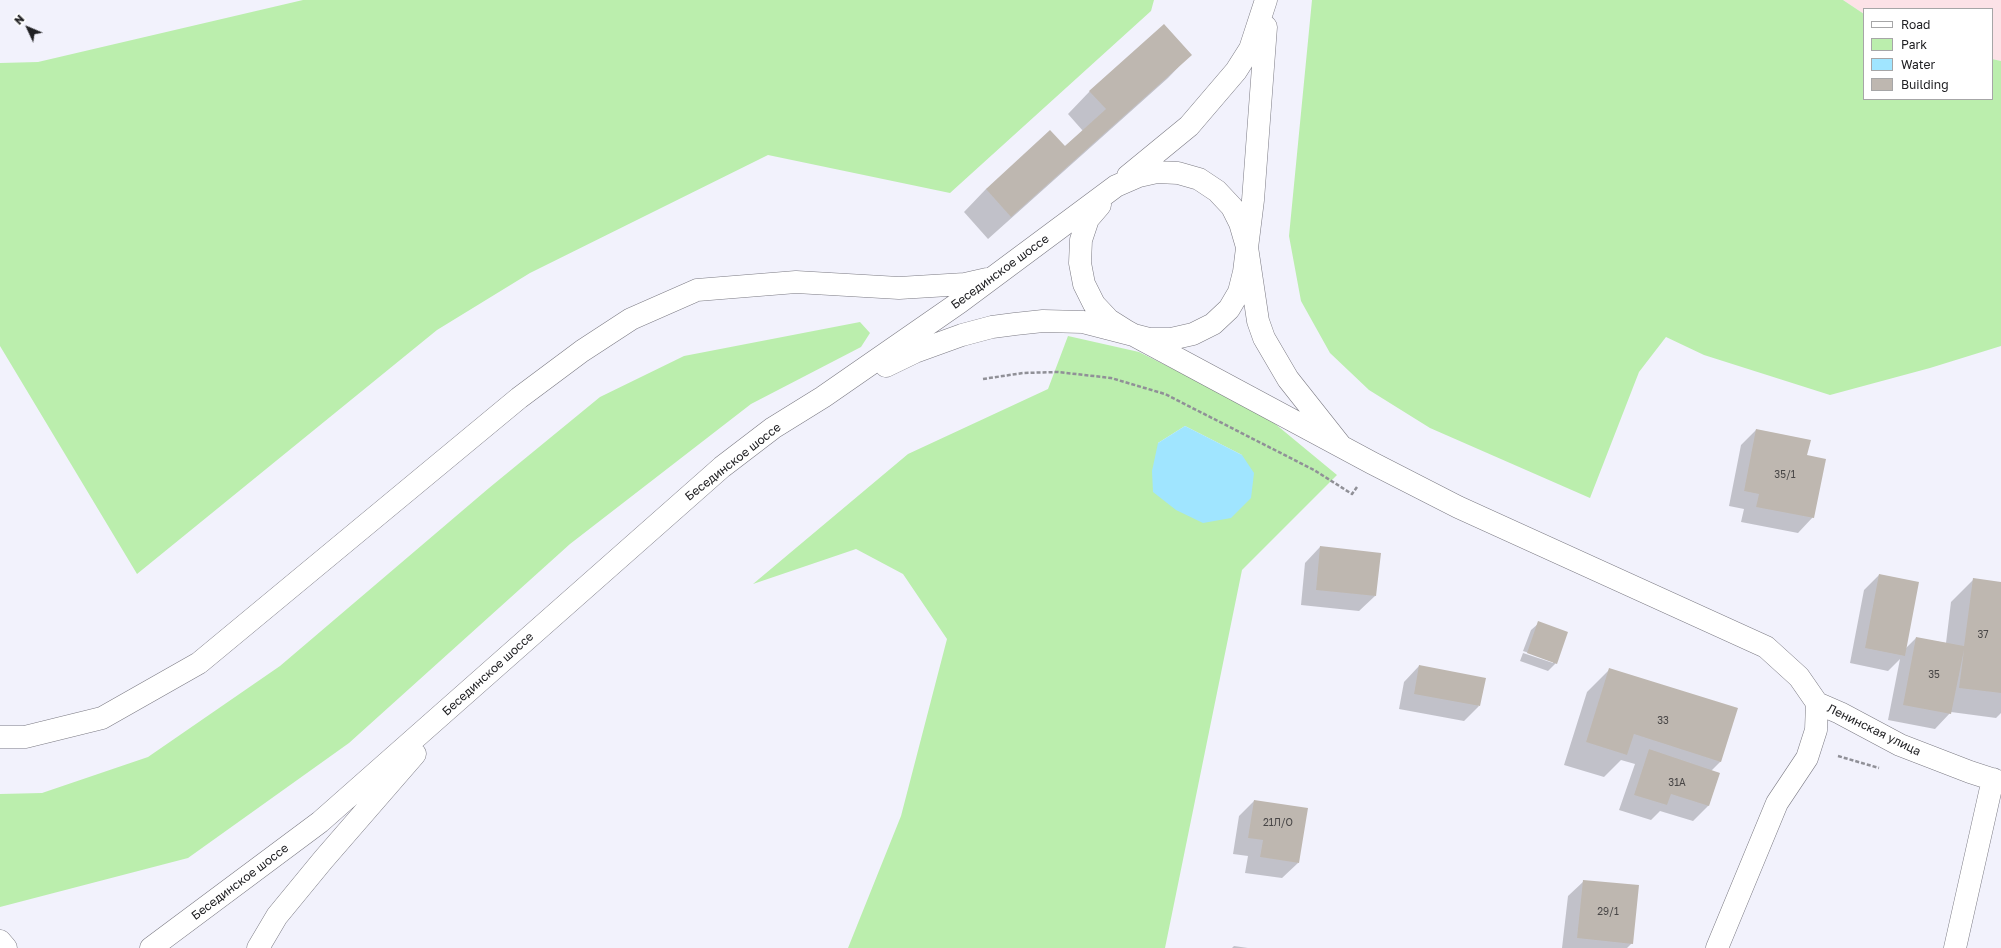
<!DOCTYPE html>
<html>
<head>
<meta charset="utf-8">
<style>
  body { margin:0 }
  #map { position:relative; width:2001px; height:948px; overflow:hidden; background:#f2f2fc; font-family:"Golos Text",sans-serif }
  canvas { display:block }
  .legend { position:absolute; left:1863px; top:8px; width:130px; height:92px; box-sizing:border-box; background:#fff; border:1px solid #a6a6a7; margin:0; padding:5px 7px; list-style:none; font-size:12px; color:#202023 }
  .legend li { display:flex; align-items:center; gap:8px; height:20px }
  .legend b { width:20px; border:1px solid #a6a6a7 }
  .north { position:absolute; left:8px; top:8px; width:40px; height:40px; -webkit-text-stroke:3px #fff; paint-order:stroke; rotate:314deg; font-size:11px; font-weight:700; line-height:16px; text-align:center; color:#202023 }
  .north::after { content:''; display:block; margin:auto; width:14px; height:18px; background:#202023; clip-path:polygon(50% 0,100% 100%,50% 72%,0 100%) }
</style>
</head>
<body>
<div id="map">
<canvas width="2001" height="948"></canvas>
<ul class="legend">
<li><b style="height:5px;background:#fff"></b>Road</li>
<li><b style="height:11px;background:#bbeead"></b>Park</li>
<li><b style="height:11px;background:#a0e5ff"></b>Water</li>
<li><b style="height:11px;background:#beb7b0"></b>Building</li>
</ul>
<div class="north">N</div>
</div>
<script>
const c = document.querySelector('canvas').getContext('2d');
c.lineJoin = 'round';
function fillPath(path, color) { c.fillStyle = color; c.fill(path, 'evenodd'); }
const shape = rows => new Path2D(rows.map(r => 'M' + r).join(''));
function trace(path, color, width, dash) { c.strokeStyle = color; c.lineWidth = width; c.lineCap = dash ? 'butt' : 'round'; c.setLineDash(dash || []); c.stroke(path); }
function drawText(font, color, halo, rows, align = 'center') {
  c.font = font + ' "Golos Text",sans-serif'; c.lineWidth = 3; c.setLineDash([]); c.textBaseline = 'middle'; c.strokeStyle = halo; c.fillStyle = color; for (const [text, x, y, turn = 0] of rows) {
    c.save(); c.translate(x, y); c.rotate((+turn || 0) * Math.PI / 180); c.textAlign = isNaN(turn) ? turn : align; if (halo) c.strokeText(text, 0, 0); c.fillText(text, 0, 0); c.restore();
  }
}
const industrial = shape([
  [1843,0,2001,0,2001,61,1992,59,1992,9,1864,9,1864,14]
]);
const green = shape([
  [303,0,1154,0,1151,11,950,193,768,155,530,273,437,330,137,574,0,346,0,63,38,62],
  [1312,0,1843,0,1864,14,1864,99,1992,99,1992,59,2001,61,2001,346,1930,368,1830,395,1704,355,1666,337,1639,372,1590,498,1430,428,1369,390,1330,353,1301,301,1289,236],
  [860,322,870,333,861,347,751,404,570,544,349,743,188,858,0,907,0,794,42,793,148,757,280,666,489,488,600,397,684,356],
  [1068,336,1139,352,1262,413,1337,475,1242,570,1165,948,848,948,901,816,947,639,903,574,856,549,753,584,908,454,1048,389],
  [1185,426,1242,455,1158,443]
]);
const water = shape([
  [1185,426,1242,455,1254,473,1251,498,1231,518,1203,523,1176,510,1153,492,1152,471,1158,443]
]);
const shadow = shape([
  [1190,55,1168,78,988,239,964,212,986,189,1064,147,1083,131,1068,114,1090,91],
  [1756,430,1806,456,1813,517,1798,533,1741,522,1744,509,1729,506,1741,445],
  [1320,547,1375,596,1359,611,1301,605,1305,563],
  [1879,575,1905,649,1916,638,1946,643,1951,602,1974,579,2001,583,2001,713,1996,718,1951,712,1935,729,1888,720,1900,659,1888,671,1850,663,1864,590],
  [1539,623,1556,663,1548,671,1520,661,1523,653,1553,663,1553,661,1523,651,1531,630],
  [1419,666,1479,706,1464,721,1399,709,1404,682],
  [1610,669,1721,761,1711,771,1719,773,1708,806,1693,821,1660,811,1651,820,1619,810,1635,764,1621,760,1604,777,1564,765,1587,692],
  [1254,801,1298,863,1282,878,1245,873,1248,856,1233,854,1239,816],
  [1584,881,1632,943,1627,948,1562,948,1568,896],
  [1234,946,1248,948,1232,948]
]);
const building = shape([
  [1164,24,1192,55,1011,217,986,189,1050,130,1065,146,1106,109,1089,91],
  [1756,429,1811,440,1807,455,1826,459,1814,518,1756,507,1759,494,1744,491],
  [1320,546,1381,553,1376,596,1316,590],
  [1879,574,1919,582,1905,656,1865,648],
  [1973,578,2001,582,2001,693,1959,688,1964,650,1951,714,1903,705,1916,637,1964,646],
  [1538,621,1568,632,1557,664,1527,653],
  [1419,665,1486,678,1480,706,1414,694],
  [1609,668,1738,708,1721,762,1634,734,1627,755,1586,742],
  [1649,749,1720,773,1709,806,1671,794,1667,805,1634,795],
  [1254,800,1308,808,1299,863,1260,857,1263,840,1248,838],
  [1583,880,1639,885,1633,944,1577,938]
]);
const path = shape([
  [983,379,1023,373,1058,372,1111,378,1165,394,1314,470,1352,494,1357,487],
  [1838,756,1879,768]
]);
const minor = shape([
  [1128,176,1189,126,1236,71,1250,49,1266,0],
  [1100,205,1088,219,1081,240,1080,263,1084,284,1094,304,1109,320,1128,332,1372,463,1458,507,1766,647,1799,677,1817,703],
  [886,366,915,352,962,335,992,327,1015,324,1043,321,1083,322,1149,339,1171,339,1193,334,1213,324,1229,309,1239,292,1244,272,1253,200,1266,27],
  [1817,703,1840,713,1900,745,1970,772,2001,782],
  [0,737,25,737,102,718,199,663,519,398,582,351,631,319,697,290,796,282,899,288,965,284,987,279],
  [151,948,320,822,722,467,773,428,823,397,960,302,1116,186,1139,176,1157,172,1178,173,1199,179,1217,191,1232,207,1240,223,1247,247,1258,321,1264,338,1288,379,1341,446],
  [258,948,277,916,323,860,415,754],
  [1717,948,1777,803,1807,758,1816,730,1817,703],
  [1955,948,1993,779]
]);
const major = shape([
  [0,941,6,948]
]);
const numberNames = [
  ["35/1",1785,475],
  ["37",1983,635],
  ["35",1934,675],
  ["33",1663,721],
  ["31А",1677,783],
  ["21Л/О",1278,823],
  ["29/1",1608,912]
];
const streetNames = [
  ["Бесединское шоссе",1000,272,-36],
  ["Бесединское шоссе",733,462,-38],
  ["Бесединское шоссе",488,674,-42],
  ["Ленинская улица",1874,730,26],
  ["Бесединское шоссе",240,882,-37]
];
fillPath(industrial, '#fce2e7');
fillPath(green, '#bbeead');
fillPath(water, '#a0e5ff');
fillPath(shadow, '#0003');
fillPath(building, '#beb7b0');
trace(minor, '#7b7a83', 23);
trace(major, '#7b7a83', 23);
trace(path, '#909097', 2.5, [4, 2]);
trace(minor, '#fff', 22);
trace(major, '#fff', 22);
drawText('10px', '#484646', null, numberNames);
drawText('12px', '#202023', '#fff', streetNames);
</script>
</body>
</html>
